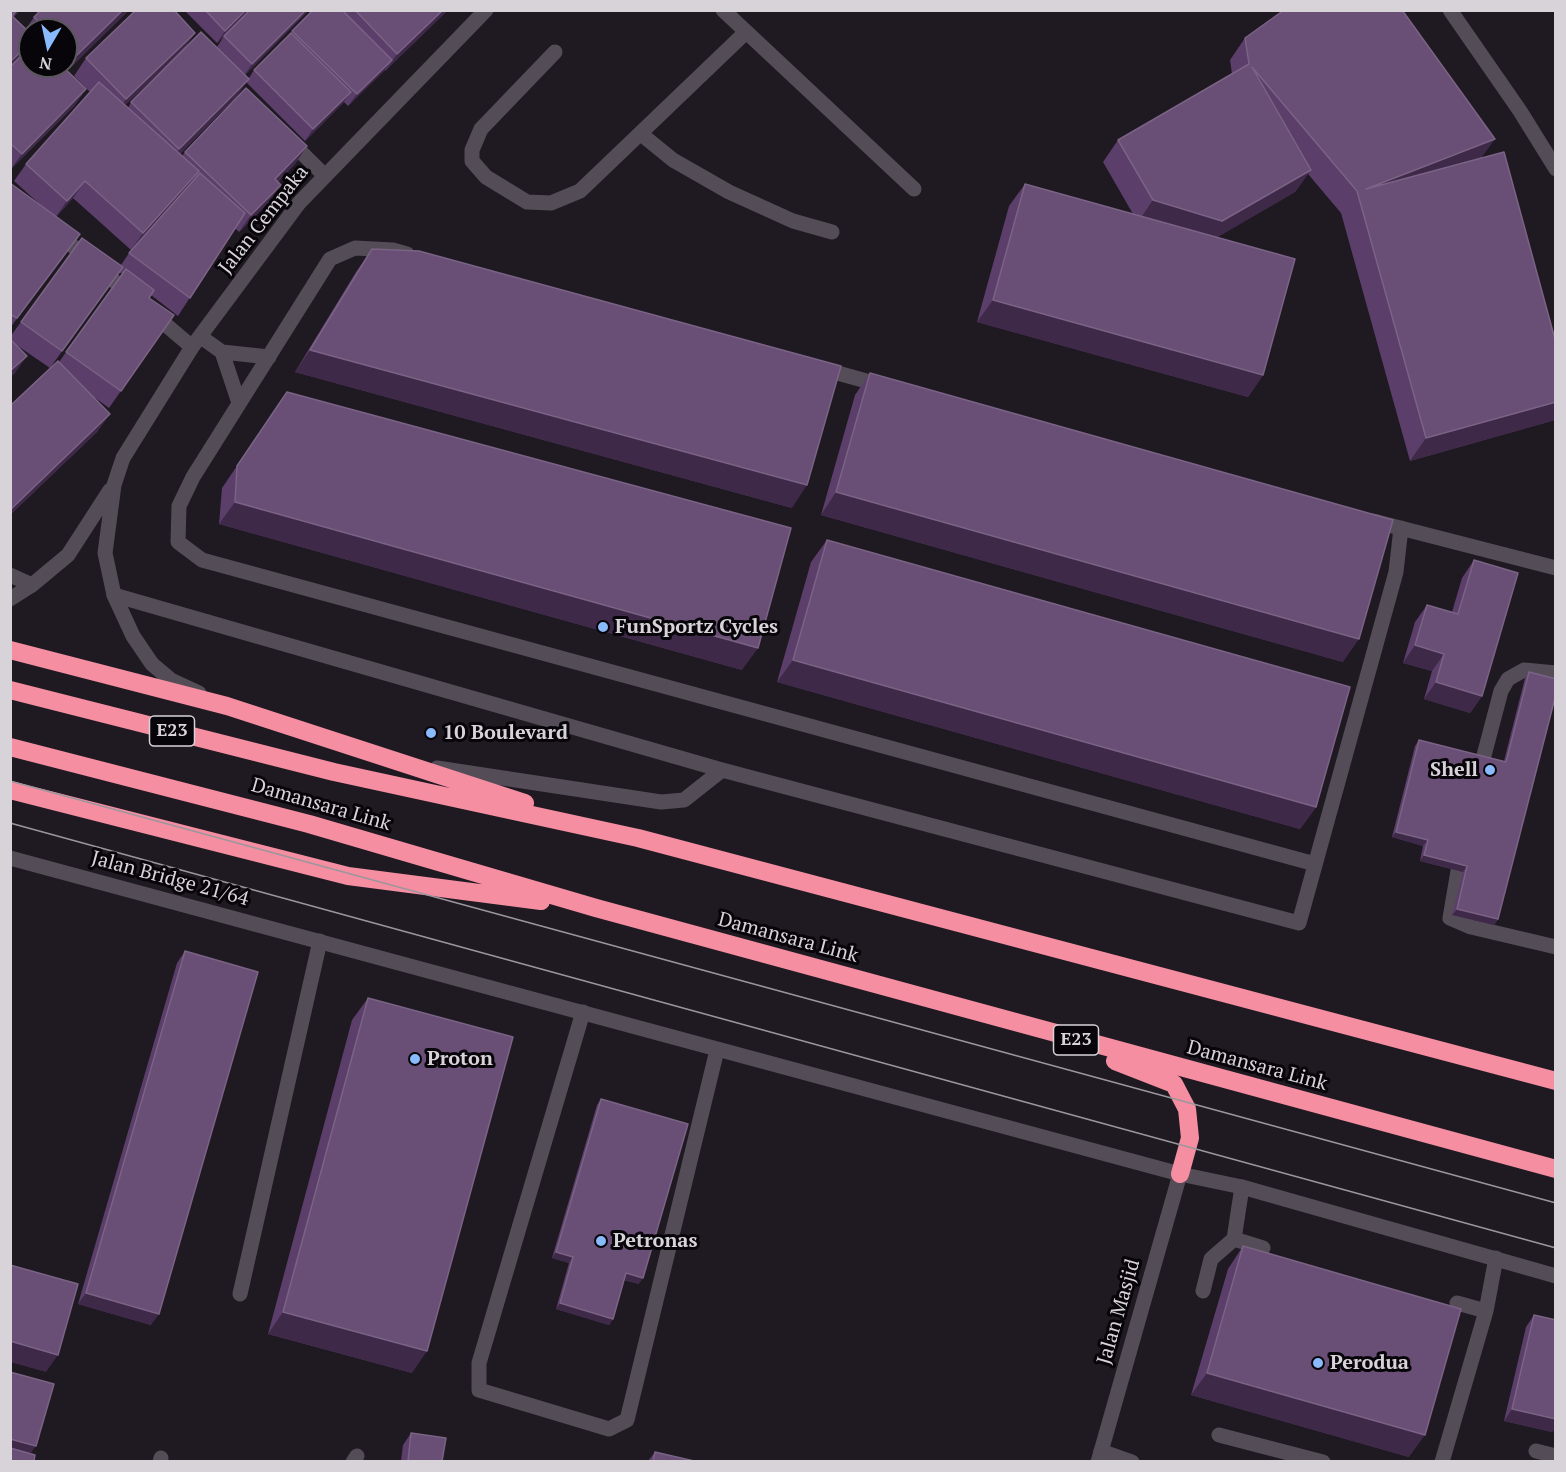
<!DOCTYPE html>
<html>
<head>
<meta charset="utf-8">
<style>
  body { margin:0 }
  #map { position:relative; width:1566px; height:1472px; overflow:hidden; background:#1f1922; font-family:"PT Serif",serif }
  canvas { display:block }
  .frame { position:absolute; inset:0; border:12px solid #d7d3d9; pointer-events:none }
  .north { position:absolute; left:18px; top:18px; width:60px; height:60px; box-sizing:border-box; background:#070509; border:2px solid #5a575c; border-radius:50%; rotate:189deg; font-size:16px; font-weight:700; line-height:24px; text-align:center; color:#d7d3d9 }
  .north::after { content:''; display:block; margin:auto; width:21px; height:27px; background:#88bafc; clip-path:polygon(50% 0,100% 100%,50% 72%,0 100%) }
</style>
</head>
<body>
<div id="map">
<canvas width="1566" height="1472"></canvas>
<div class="frame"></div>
<div class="north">N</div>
</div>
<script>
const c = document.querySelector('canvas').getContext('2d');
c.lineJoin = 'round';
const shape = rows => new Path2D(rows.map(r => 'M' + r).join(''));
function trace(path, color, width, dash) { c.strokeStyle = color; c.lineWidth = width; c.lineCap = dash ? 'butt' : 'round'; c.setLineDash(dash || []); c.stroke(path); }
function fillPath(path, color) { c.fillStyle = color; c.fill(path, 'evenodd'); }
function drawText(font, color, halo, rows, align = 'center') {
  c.font = font + ' "PT Serif",serif'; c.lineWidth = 6; c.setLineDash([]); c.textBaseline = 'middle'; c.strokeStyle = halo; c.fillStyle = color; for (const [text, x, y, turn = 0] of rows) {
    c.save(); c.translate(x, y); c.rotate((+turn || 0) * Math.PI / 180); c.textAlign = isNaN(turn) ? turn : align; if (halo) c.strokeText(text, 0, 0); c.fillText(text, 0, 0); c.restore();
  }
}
const service = shape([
  [723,10,914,189],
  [555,52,481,129,472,150,472,161,486,177,527,202,551,203,580,191,746,32],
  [641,134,673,160,729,192,793,221,832,232],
  [289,140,325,176],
  [56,232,132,296],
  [407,254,393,250,355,248,330,259,193,477,179,506,178,542,202,560,1315,864],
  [152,313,192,347],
  [820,368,884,386],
  [1373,521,1556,568],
  [10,575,32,585],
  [114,595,722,770,1299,923,1396,572,1401,528],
  [1482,763,1501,691,1508,679,1524,670,1556,673],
  [437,768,661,802,684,800,722,770],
  [1458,871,1450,918,1471,927,1556,947],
  [583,1012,479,1363,479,1390,609,1429,627,1420,717,1050],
  [1234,1239,1242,1187],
  [1203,1291,1211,1259,1234,1239,1263,1248],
  [240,1294,320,941],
  [1457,1303,1486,1311],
  [1219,1435,1323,1462],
  [1101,1451,1132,1462],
  [1536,1451,1556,1456],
  [160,1462,161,1458],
  [353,1462,357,1456],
  [1442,1462,1486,1311,1496,1258]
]);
const minor = shape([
  [1450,10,1520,111,1556,169],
  [201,337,222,352,269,357],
  [222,352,239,403],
  [10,599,32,585,68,555,110,490],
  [199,693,171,680,152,664,133,636,114,595,105,553,114,485,123,458,192,347,299,203,486,10],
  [10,858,1180,1174,1242,1187,1556,1276]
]);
const tertiary = shape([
  [1098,1462,1180,1174]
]);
const motorway = shape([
  [10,650,227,706,525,803],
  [10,690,334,772,638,838,1556,1081],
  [10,747,309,824,596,908,1556,1169],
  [10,790,348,876,541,901],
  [1115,1061,1174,1084,1187,1109,1190,1138,1180,1174]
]);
const tram = shape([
  [10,781,1556,1203],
  [10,823,1556,1248]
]);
const wall = shape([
  [10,10,20,10,14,17,26,29,34,17,129,10,67,71,86,89,74,106,10,170],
  [30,30,66,30,66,66,30,66,25,52,30,45],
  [187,10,250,10,217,43,186,12],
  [309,10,245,75,249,78,254,70,313,10,448,10,385,71,385,70,348,106,344,102,305,141,246,82,237,96,180,154,182,156,185,152,307,146,295,164,278,182,269,202,239,232,235,228,178,316,151,295,149,298,174,315,109,408,94,397,98,431,10,515,10,406,50,368,15,344,15,373,10,377,10,337,82,238,121,265,129,253,190,185,131,250,73,198,56,217,80,234,10,328,10,183,44,208,14,181,26,164,90,92,74,76,86,58,195,33,183,50,125,105,128,108,131,102,217,47,224,36],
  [119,272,122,274,59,362,50,368],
  [1245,38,1482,158,1555,420,1410,461,1341,213,1308,174,1295,192,1217,237,1263,375,1248,397,977,322,1009,206,1025,184,1133,214,1103,162,1118,140,1232,74,1230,60],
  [372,249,792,508,295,372,356,272],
  [870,373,1343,662,821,515,855,395],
  [287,392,742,670,219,524,222,488],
  [827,540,1316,807,1300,829,777,682,811,562],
  [1474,560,1482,696,1470,713,1424,699,1432,671,1403,663,1415,622,1427,605,1452,612,1462,578],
  [1529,672,1498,919,1494,925,1452,915,1463,872,1420,861,1423,846,1392,837,1415,746,1419,740,1504,761,1525,678],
  [185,951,151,1325,78,1304,177,963],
  [368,998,412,1373,268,1334,352,1020],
  [601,1099,639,1284,624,1280,613,1319,609,1325,556,1309,569,1263,552,1258,597,1105],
  [1243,1246,1409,1457,1191,1395,1228,1269],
  [1534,1315,1556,1320,1556,1427,1552,1432,1504,1421,1526,1327],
  [411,1433,442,1461,401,1461,403,1445],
  [655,1452,694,1461,648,1461]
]);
const shadedWall = shape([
  [17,10,20,10,10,20,13,15],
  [123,10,129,10,62,76,74,58],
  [246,10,250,10,217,43,225,31],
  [306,10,309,10,244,76,252,64],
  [443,10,448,10,385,71,397,54],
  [195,33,183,50,114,116,126,99],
  [30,43,30,45,23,55,10,67,10,62],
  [392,60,384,71,348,106,357,94],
  [249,79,237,96,168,166,179,149],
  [86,89,74,106,10,170,22,154],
  [351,92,342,104,305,141,313,129],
  [1495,139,1479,161,1366,189],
  [307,146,295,164,263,197,275,179],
  [1311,170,1295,192,1206,244,1138,222,1153,200],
  [199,171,187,188,131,250,143,233],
  [85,181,73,198,55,218,67,201],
  [281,185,269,202,239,232,251,215],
  [80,234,68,251,10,328,17,318],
  [993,300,1263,375,1248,397,977,322],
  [310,350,807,485,792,508,295,372],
  [27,356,15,373,10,377,10,371],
  [1556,402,1555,420,1410,461,1426,438],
  [110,414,98,431,10,515,10,510],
  [836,492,1359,639,1343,662,821,515],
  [235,502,758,648,742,670,219,524],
  [1415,645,1444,654,1432,671,1403,663],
  [793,660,1316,807,1300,829,777,682],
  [1436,682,1482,696,1470,713,1424,699],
  [1396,832,1428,840,1423,846,1392,837],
  [1424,855,1467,866,1463,872,1420,861],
  [1457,909,1498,919,1494,925,1452,915],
  [556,1252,573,1257,569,1263,552,1258],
  [626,1273,643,1278,639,1284,622,1279],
  [86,1293,159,1314,151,1325,78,1304],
  [560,1303,613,1319,609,1325,556,1309],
  [283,1312,427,1351,412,1373,268,1334],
  [10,1341,58,1355,46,1372,10,1362],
  [1207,1373,1425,1435,1409,1457,1191,1395],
  [1512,1409,1556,1419,1556,1427,1552,1432,1504,1421],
  [10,1439,36,1446,25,1461,10,1460]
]);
const building = shape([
  [10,10,17,10,13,15,10,13,10,10],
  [41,10,123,10,74,58,66,50,66,30,46,30,34,17,41,10],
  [136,10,174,10,195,33,126,99,86,58,136,10],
  [205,10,246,10,225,31,205,10],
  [250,10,306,10,252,64,224,36,250,10],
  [313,10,342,10,392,60,357,94,292,31,313,10],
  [355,10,443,10,397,54,355,10],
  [1284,10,1402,10,1495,139,1366,189,1504,152,1556,343,1556,402,1426,438,1357,191,1252,67,1311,170,1222,221,1153,200,1118,140,1249,64,1245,38,1284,10],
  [10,14,30,33,30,43,10,62,10,14],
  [201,32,249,79,179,149,131,102,201,32],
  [291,33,351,92,313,129,254,70,291,33],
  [30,47,30,66,62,66,86,89,22,154,10,143,10,67,30,47],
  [99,82,199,171,143,233,85,181,67,201,26,164,99,82],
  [246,88,307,146,275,179,281,185,251,215,185,152,246,88],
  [200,173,245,213,190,298,129,253,200,173],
  [10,183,80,234,17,318,10,314,10,183],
  [1025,184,1295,259,1263,375,993,300,1025,184],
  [82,238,123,267,62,351,21,322,82,238],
  [372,249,419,251,841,366,807,485,310,350,372,249],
  [126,269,154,290,149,298,174,315,121,391,66,352,126,269],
  [10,339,27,356,10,371,10,339],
  [58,361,110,414,10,510,10,406,58,361],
  [870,373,1393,520,1359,639,836,492,870,373],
  [287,392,791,528,758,648,235,502,237,466,287,392],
  [827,540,1350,687,1316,807,793,660,827,540],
  [1474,560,1518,573,1482,696,1436,682,1444,654,1415,645,1427,605,1458,614,1474,560],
  [1529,672,1556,679,1556,694,1498,919,1457,909,1467,866,1424,855,1428,840,1396,832,1419,740,1506,762,1529,672],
  [185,951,258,972,159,1314,86,1293,185,951],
  [368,998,513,1037,427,1351,283,1312,368,998],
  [601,1099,688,1124,643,1278,626,1273,613,1319,560,1303,573,1257,556,1252,601,1099],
  [1243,1246,1461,1309,1425,1435,1207,1373,1243,1246],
  [10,1265,78,1284,58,1355,10,1341,10,1265],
  [1534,1315,1556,1320,1556,1419,1512,1409,1534,1315],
  [10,1372,54,1384,36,1446,10,1439,10,1372],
  [411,1433,446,1438,442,1461,408,1461,411,1433],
  [10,1448,35,1455,34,1461,10,1461,10,1448],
  [655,1452,694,1461,653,1461,655,1452]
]);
const markers = [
  [603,627,6,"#88bafc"],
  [431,733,6,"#88bafc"],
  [1490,770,6,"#88bafc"],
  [415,1059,6,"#88bafc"],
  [601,1241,6,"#88bafc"],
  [1318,1363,6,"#88bafc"]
];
const shields = [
  [172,731,45],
  [1076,1040,45]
];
const shieldNames = [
  ["E23",172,731],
  ["E23",1076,1040]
];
const streetNames = [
  ["Jalan Cempaka",264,220,-52],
  ["Damansara Link",321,805,16],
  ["Jalan Bridge 21/64",170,879,15],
  ["Damansara Link",788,938,15],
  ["Damansara Link",1257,1066,15],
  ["Jalan Masjid",1119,1312,-74]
];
const poiNames = [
  ["FunSportz Cycles",615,627],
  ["10 Boulevard",443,733],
  ["Shell",1478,770,"right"],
  ["Proton",427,1059],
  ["Petronas",613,1241],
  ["Perodua",1330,1363]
];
trace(service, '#544d58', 15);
trace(minor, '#544d58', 15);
trace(tertiary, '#544d58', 15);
trace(motorway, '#f58ea1', 18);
trace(tram, '#9b969d', 1.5);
fillPath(wall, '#5b3e69');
fillPath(shadedWall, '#3e2948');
fillPath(building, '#694e75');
trace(building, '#7a6385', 1.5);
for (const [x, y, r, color] of markers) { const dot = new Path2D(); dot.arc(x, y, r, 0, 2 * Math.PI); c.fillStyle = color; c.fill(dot); trace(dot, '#070509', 2); }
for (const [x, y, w] of shields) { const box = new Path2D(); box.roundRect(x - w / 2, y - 15, w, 30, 4.5); c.fillStyle = '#070509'; c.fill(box); trace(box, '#d7d3d9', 1.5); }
drawText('bold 18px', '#d7d3d9', null, shieldNames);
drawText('20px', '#d7d3d9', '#070509', streetNames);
drawText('bold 20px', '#d7d3d9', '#070509', poiNames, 'left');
</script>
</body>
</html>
